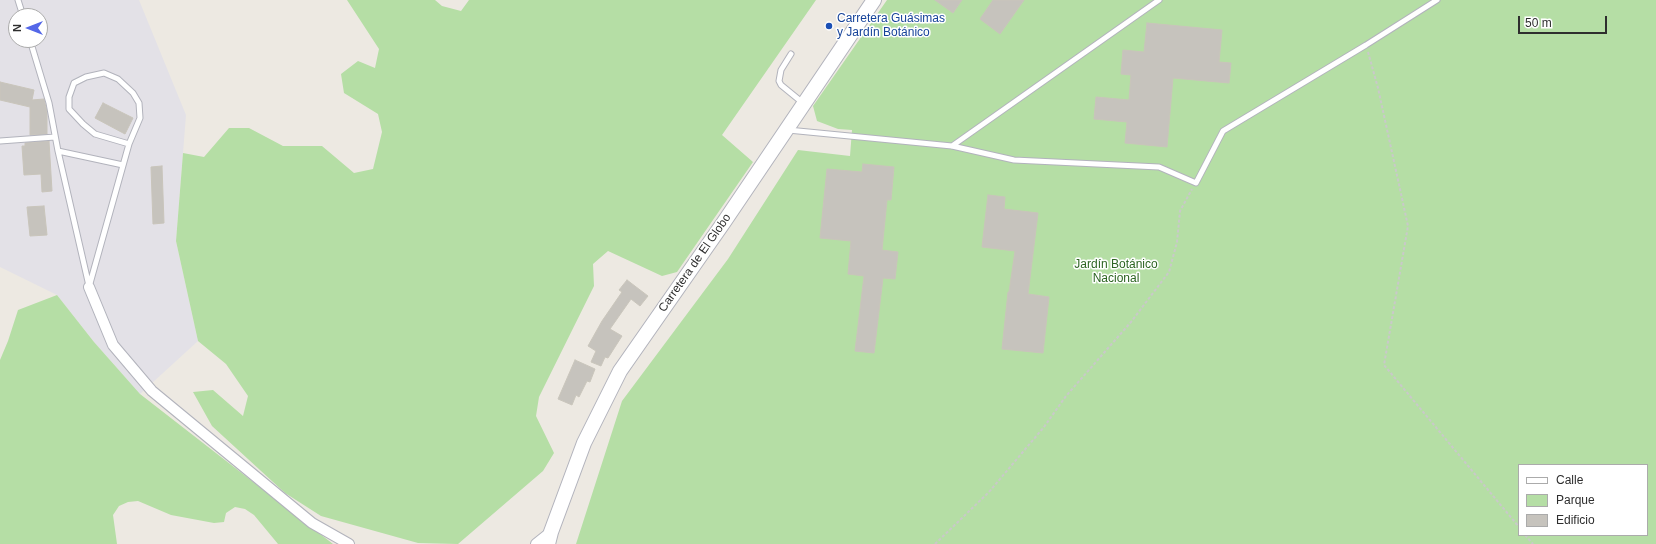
<!DOCTYPE html>
<html>
<head>
<meta charset="utf-8">
<style>
  body { margin:0 }
  #map { position:relative; width:1656px; height:544px; overflow:hidden; background:#ede9e2; font-family:Arial,sans-serif }
  canvas { display:block }
  .legend { position:absolute; left:1518px; top:464px; width:130px; height:72px; box-sizing:border-box; background:#fff; border:1px solid #ababab; margin:0; padding:5px 7px; list-style:none; font-size:12px; color:#2e2e2e }
  .legend li { display:flex; align-items:center; gap:8px; height:20px }
  .legend b { width:20px; border:1px solid #ababab }
  .north { position:absolute; left:8px; top:8px; width:40px; height:40px; box-sizing:border-box; background:#fff; border:1px solid #ababab; border-radius:50%; rotate:270deg; font-size:11px; font-weight:700; line-height:16px; text-align:center; color:#2e2e2e }
  .north::after { content:''; display:block; margin:auto; width:14px; height:18px; background:#5467e8; clip-path:polygon(50% 0,100% 100%,50% 72%,0 100%) }
  .scale { position:absolute; left:1518px; top:16px; width:89px; height:18px; box-sizing:border-box; border:2px solid #2e2e2e; border-top:0; padding-left:5px; font-size:12px; line-height:14px; white-space:nowrap; color:#2e2e2e; -webkit-text-stroke:3px #fff; paint-order:stroke }
</style>
</head>
<body>
<div id="map">
<canvas width="1656" height="544"></canvas>
<ul class="legend">
<li><b style="height:5px;background:#fff"></b>Calle</li>
<li><b style="height:11px;background:#b5dea5"></b>Parque</li>
<li><b style="height:11px;background:#c6c3bd"></b>Edificio</li>
</ul>
<div class="north">N</div>
<div class="scale">50 m</div>
</div>
<script>
const c = document.querySelector('canvas').getContext('2d');
c.lineJoin = 'round';
function fillPath(path, color) { c.fillStyle = color; c.fill(path, 'evenodd'); }
const shape = rows => new Path2D(rows.map(r => 'M' + r).join(''));
function trace(path, color, width, dash) { c.strokeStyle = color; c.lineWidth = width; c.lineCap = dash ? 'butt' : 'round'; c.setLineDash(dash || []); c.stroke(path); }
function drawText(font, color, halo, rows, align = 'center') {
  c.font = font + ' Arial,sans-serif'; c.lineWidth = 3; c.setLineDash([]); c.textBaseline = 'middle'; c.strokeStyle = halo; c.fillStyle = color; for (const [text, x, y, turn = 0] of rows) {
    c.save(); c.translate(x, y); c.rotate((+turn || 0) * Math.PI / 180); c.textAlign = isNaN(turn) ? turn : align; if (halo) c.strokeText(text, 0, 0); c.fillText(text, 0, 0); c.restore();
  }
}
const industrial = shape([
  [0,0,139,0,186,115,176,241,198,341,140,394,94,342,57,295,0,267],
  [16,16,40,16,40,40,16,40]
]);
const green = shape([
  [347,0,435,0,442,6,461,11,469,0,816,0,722,135,753,162,677,272,662,276,608,251,593,264,594,286,539,397,536,416,554,453,543,471,458,544,418,543,321,516,285,493,212,426,193,392,213,390,243,416,248,396,226,364,198,341,176,241,183,153,204,157,229,128,249,128,283,146,322,146,354,173,373,169,382,132,378,114,344,93,341,74,358,61,375,68,379,49],
  [887,0,1656,0,1656,544,576,544,622,401,728,259,798,150,850,156,852,130,838,129,817,121,813,106],
  [1519,465,1647,465,1647,535,1519,535],
  [57,295,94,342,140,394,333,544,278,544,254,515,245,509,235,507,226,513,224,522,214,523,171,515,138,501,128,502,119,506,113,515,117,544,0,544,0,360,8,341,18,310]
]);
const building = shape([
  [935,0,962,0,953,13,935,0],
  [993,0,1024,0,1000,34,980,19,993,0],
  [1147,23,1222,30,1219,62,1231,63,1229,83,1173,78,1167,147,1125,143,1127,122,1094,119,1096,97,1129,100,1131,75,1121,74,1123,50,1144,52,1147,23],
  [0,82,34,90,32,100,44,99,47,112,47,134,30,135,30,107,0,100,0,82],
  [103,103,133,118,125,134,95,118,103,103],
  [49,141,52,191,42,192,41,174,24,175,22,146,25,146,25,143,49,141],
  [863,164,894,167,891,200,887,200,882,250,898,252,895,279,883,278,874,353,855,351,864,276,848,274,851,241,820,238,827,169,862,172,863,164],
  [162,166,164,223,153,224,151,167,162,166],
  [988,195,1005,197,1004,209,1038,213,1028,294,1049,297,1043,353,1002,349,1008,292,1009,292,1015,251,982,247,988,195],
  [44,206,47,235,30,236,27,207,44,206],
  [627,280,648,296,640,306,631,299,610,329,622,336,608,358,605,357,601,366,591,362,596,351,588,346,602,321,622,292,619,290,627,280],
  [575,360,595,369,590,382,587,381,579,397,576,395,572,405,558,399,575,360]
]);
const path = shape([
  [1368,52,1378,88,1408,226,1384,365,1519,527],
  [1525,535,1533,544],
  [935,544,989,492,1044,427,1066,396,1131,322,1169,272,1177,242,1180,211,1192,189]
]);
const lane = shape([
  [18,0,23,16],
  [30,40,49,103,58,151,89,286],
  [791,54,781,70,779,81,781,85,803,103],
  [788,130,952,146,1014,160,1159,167,1196,183,1223,131,1366,45,1437,0],
  [0,141,55,137],
  [952,146,1159,0],
  [58,151,123,165],
  [89,287,129,144,140,118,139,103,133,93,118,79,104,73,86,77,74,83,69,97,69,109,83,124,95,134,129,144]
]);
const street = shape([
  [89,287,113,345,152,391,312,523,349,544],
  [536,544,551,532]
]);
const secondary = shape([
  [548,544,551,532,584,443,620,371,724,222,874,0]
]);
const markers = [
  [829,26,4,"#1a4fb4"]
];
const transitNames = [
  ["Carretera Guásimas",837,19],
  ["y Jardín Botánico",837,33]
];
const streetNames = [
  ["Carretera de El Globo",695,263,-55]
];
const parkNames = [
  ["Jardín Botánico",1116,265],
  ["Nacional",1116,279]
];
fillPath(industrial, '#e3e1e7');
fillPath(green, '#b5dea5');
fillPath(building, '#c6c3bd');
trace(building, '#c9c5bb', 1);
trace(lane, '#b2b3bc', 7);
trace(street, '#b2b3bc', 12);
trace(secondary, '#b2b3bc', 16);
trace(path, '#c9c9c9', 2, [3, 2]);
trace(lane, '#fff', 5);
trace(street, '#fff', 10);
trace(secondary, '#fff', 14);
for (const [x, y, r, color] of markers) { const dot = new Path2D(); dot.arc(x, y, r, 0, 2 * Math.PI); c.fillStyle = color; c.fill(dot); trace(dot, '#fff', 1.5); }
drawText('12px', '#164399', '#fff', transitNames, 'left');
drawText('12px', '#2e2e2e', '#fff', streetNames);
drawText('12px', '#2d6523', '#fff', parkNames);
</script>
</body>
</html>
